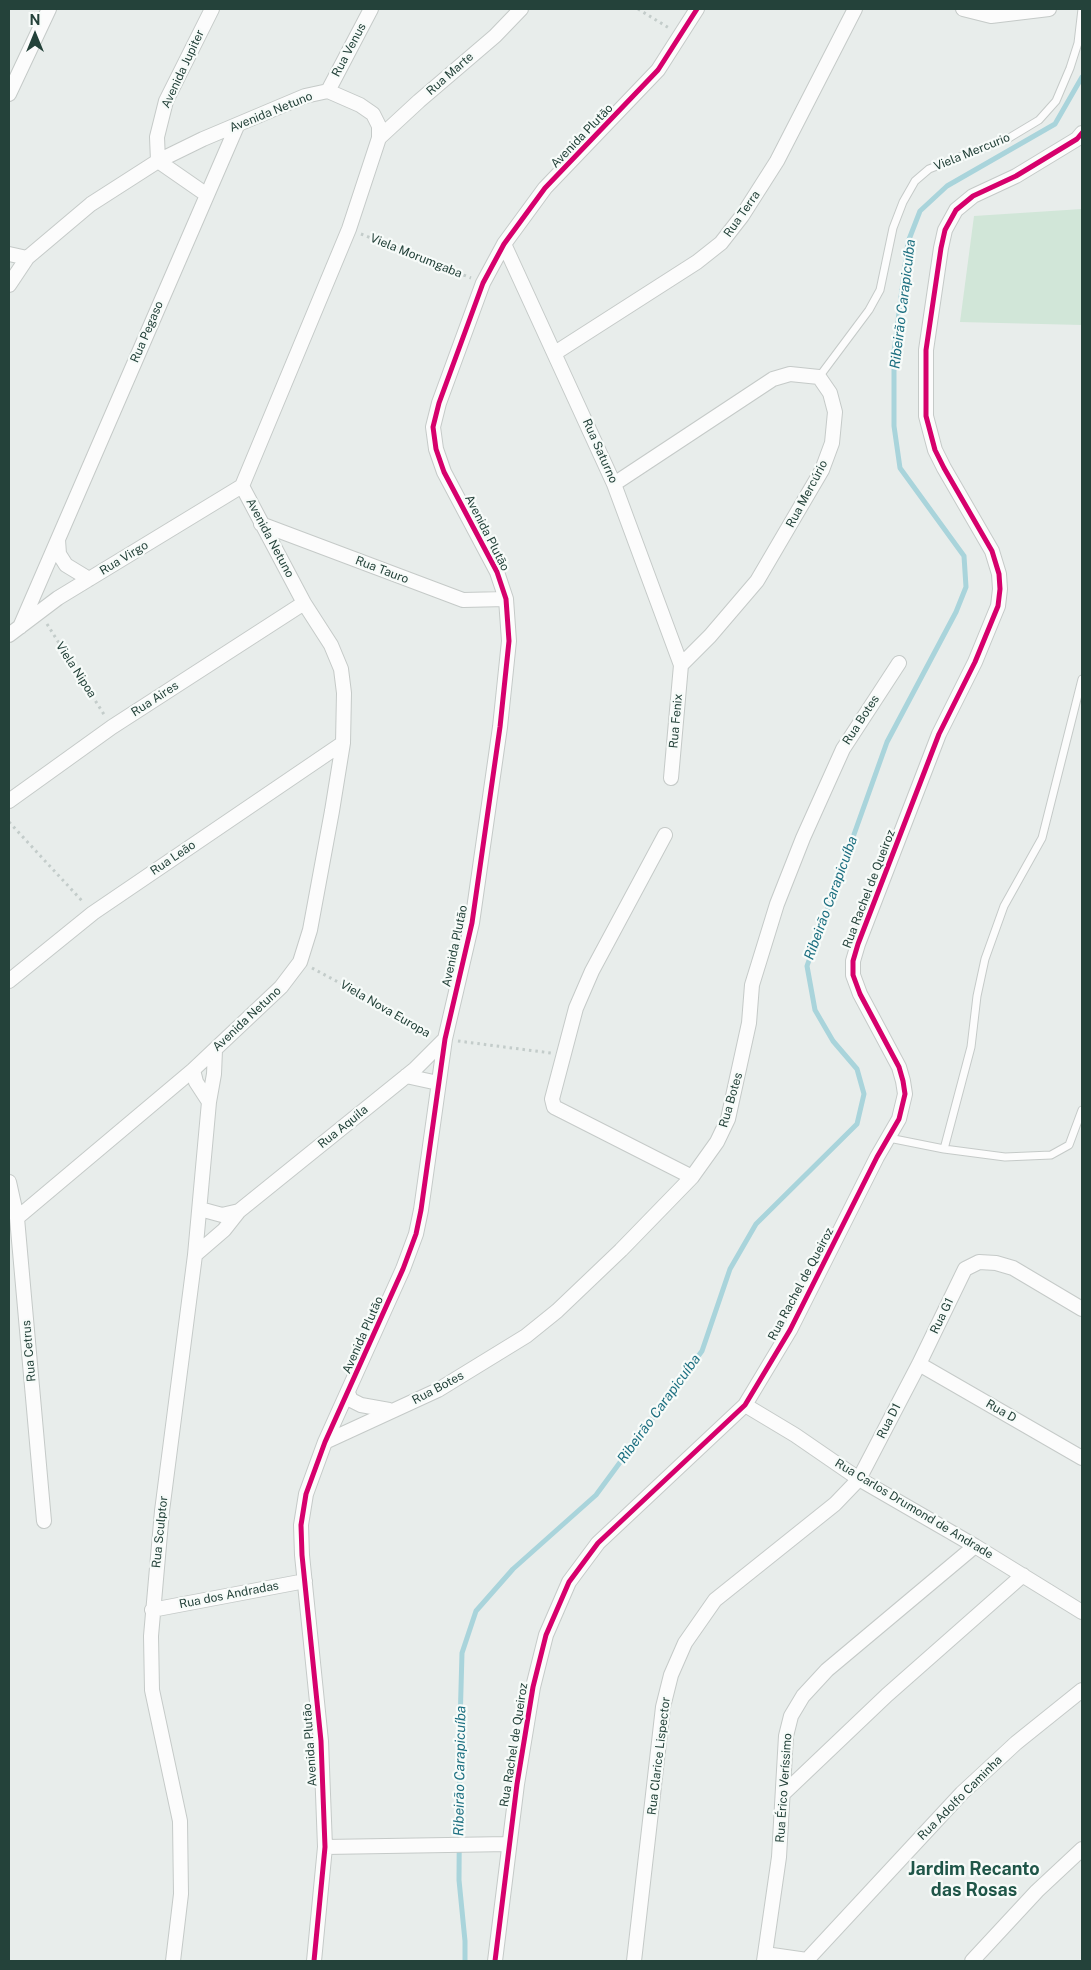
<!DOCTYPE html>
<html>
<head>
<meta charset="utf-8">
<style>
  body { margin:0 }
  #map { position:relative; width:1091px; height:1970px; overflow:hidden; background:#e8edeb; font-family:"Public Sans",sans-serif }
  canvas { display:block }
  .frame { position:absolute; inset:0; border:10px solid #24423a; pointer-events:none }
  .north { position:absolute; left:10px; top:10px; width:50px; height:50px; -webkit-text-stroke:4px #f7fbf9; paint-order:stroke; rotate:0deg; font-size:14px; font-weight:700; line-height:20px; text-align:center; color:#24423a }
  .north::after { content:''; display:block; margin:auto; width:18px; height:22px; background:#24423a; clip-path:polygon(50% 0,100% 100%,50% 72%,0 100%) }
</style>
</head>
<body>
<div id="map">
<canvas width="1091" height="1970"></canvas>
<div class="frame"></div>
<div class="north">N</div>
</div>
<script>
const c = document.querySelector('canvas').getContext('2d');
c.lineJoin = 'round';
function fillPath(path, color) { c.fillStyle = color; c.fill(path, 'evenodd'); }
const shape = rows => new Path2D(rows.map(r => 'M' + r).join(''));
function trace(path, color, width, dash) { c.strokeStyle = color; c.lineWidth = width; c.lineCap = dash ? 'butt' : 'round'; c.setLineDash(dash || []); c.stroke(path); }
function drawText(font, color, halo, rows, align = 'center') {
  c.font = font + ' "Public Sans",sans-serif'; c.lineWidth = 4.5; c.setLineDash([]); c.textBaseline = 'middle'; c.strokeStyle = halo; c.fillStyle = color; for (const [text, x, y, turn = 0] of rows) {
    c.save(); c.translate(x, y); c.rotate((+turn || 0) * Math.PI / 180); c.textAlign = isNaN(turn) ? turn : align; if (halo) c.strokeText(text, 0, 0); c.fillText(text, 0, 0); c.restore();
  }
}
const green = shape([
  [1082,209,1082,325,960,322,974,216]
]);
const stream = shape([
  [465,1961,465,1941,459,1880,460,1724,462,1653,476,1611,513,1569,596,1495,702,1351,730,1269,756,1224,857,1124,864,1094,857,1069,833,1041,815,1010,807,966,887,742,956,612,966,587,964,556,900,468,894,426,894,352,908,242,920,211,947,186,1055,124,1082,77]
]);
const path = shape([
  [638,9,669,28],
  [361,234,471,278],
  [47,624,105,716],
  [9,822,84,903],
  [312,968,379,1004,412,1027,430,1036],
  [458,1041,551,1053]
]);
const lane = shape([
  [819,377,869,310,880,290,893,228,903,202,915,181,929,169,1009,138,1039,120,1056,101,1070,68,1078,43,1082,9],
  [889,1138,944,1149,971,1047,977,996,985,959,1004,906,1042,838,1082,679],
  [944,1149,1005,1157,1051,1155,1069,1145,1082,1110]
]);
const street = shape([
  [963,9,991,16,1049,9],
  [328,91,371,9],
  [9,94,49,9],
  [379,138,419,101,495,36,521,9],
  [207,195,158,161,157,137,166,101,212,9],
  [504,244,614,484,681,665,671,778],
  [9,254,27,258],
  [9,285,27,258,91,204,158,161,203,139,305,96,328,91,360,105,373,114,379,126,379,138,349,229,242,486,304,603,331,645,341,669,344,693,343,743,332,811,310,930,300,962,281,987,193,1070,17,1218],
  [555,353,697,262,721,243,742,216,777,161,855,9],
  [614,484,773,379,790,374,819,377,830,393,835,412,832,443,822,470,757,581,710,636,681,665],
  [261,524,463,600,506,599],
  [58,540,59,554,66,565,89,579],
  [20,627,237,126],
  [9,635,58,598,242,486],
  [9,801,112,727,304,603],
  [665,835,592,971,576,1008,552,1099,554,1107,564,1112,692,1177],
  [9,981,93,913,343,743],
  [193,1070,196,1082,209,1102],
  [406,1076,438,1083],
  [9,1182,17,1218,44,1521],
  [200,1209,222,1215,239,1211],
  [195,1255,224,1230,239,1211,415,1069,445,1039],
  [919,1364,1082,1458],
  [348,1393,351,1400,361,1405,389,1410],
  [745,1405,795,1435,859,1479,975,1546,1082,1612],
  [325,1442,438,1390,526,1336,557,1311,621,1250,692,1177,717,1142,728,1119,749,1023,752,985,777,904,803,838,843,749,899,663],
  [152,1610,305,1581],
  [784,1793,887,1695,1023,1575],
  [325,1847,509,1844],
  [765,1954,807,1960],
  [173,1961,181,1894,180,1821,152,1690,151,1636,162,1511,195,1255,209,1102,214,1074,215,1050],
  [314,1961,325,1847,321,1741,302,1555,301,1525,306,1494,325,1442,403,1269,416,1234,421,1210,445,1039,472,923,500,727,509,641,506,599,497,572,444,472,436,449,433,427,439,403,483,283,504,244,545,188,658,70,697,9],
  [495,1961,517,1784,533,1687,546,1635,569,1582,598,1543,745,1405,790,1330,877,1157,899,1119,905,1094,903,1081,899,1067,860,994,853,975,853,961,858,944,939,734,975,662,998,606,1000,589,999,574,992,551,944,468,935,450,926,416,926,350,941,248,945,230,956,210,973,196,1016,176,1077,139,1082,133],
  [634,1961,663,1707,671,1675,685,1643,715,1600,835,1504,859,1479,919,1364,965,1269,979,1262,996,1263,1013,1268,1082,1309],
  [764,1961,779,1857,786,1736,791,1716,803,1696,827,1670,975,1546],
  [806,1961,962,1793,1016,1743,1082,1690],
  [972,1961,1037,1891,1082,1849]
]);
const cycleway = shape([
  [314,1961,325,1847,321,1741,302,1555,301,1525,306,1494,325,1442,403,1269,416,1234,421,1210,445,1039,472,923,500,727,509,641,506,599,497,572,444,472,436,449,433,427,439,403,483,283,504,244,545,188,658,70,697,9],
  [495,1961,517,1784,533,1687,546,1635,569,1582,598,1543,745,1405,790,1330,877,1157,899,1119,905,1094,903,1081,899,1067,860,994,853,975,853,961,858,944,939,734,975,662,998,606,1000,589,999,574,992,551,944,468,935,450,926,416,926,350,941,248,945,230,956,210,973,196,1016,176,1077,139,1082,133]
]);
const streetNames = [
  ["Rua Venus",349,50,-62],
  ["Avenida Jupiter",183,69,-65],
  ["Rua Marte",450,74,-41],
  ["Avenida Netuno",271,112,-22],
  ["Avenida Plutão",582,136,-46],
  ["Viela Mercurio",972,152,-22],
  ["Rua Terra",742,214,-55],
  ["Viela Morumgaba",416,256,22],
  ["Rua Pegaso",147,332,-67],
  ["Rua Saturno",600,451,66],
  ["Rua Mercúrio",807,494,-62],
  ["Avenida Plutão",487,533,63],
  ["Avenida Netuno",270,538,62],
  ["Rua Virgo",124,558,-31],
  ["Rua Tauro",382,570,21],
  ["Viela Nipoa",76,670,57],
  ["Rua Aires",155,699,-33],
  ["Rua Botes",861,720,-57],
  ["Rua Fenix",676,721,-85],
  ["Rua Leão",173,858,-34],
  ["Rua Rachel de Queiroz",869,889,-69],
  ["Avenida Plutão",455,946,-78],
  ["Viela Nova Europa",385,1009,30],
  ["Avenida Netuno",247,1019,-43],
  ["Rua Botes",731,1100,-74],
  ["Rua Aquila",343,1127,-39],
  ["Rua Rachel de Queiroz",801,1284,-62],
  ["Rua G1",942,1316,-64],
  ["Avenida Plutão",363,1335,-66],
  ["Rua Cetrus",29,1351,-95],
  ["Rua Botes",438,1388,-28],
  ["Rua D",1001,1411,30],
  ["Rua D1",889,1421,-63],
  ["Rua Carlos Drumond de Andrade",914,1509,31],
  ["Rua Sculptor",160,1532,-84],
  ["Rua dos Andradas",229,1595,-11],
  ["Avenida Plutão",310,1745,-94],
  ["Rua Rachel de Queiroz",514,1745,-81],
  ["Rua Clarice Lispector",659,1756,-83],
  ["Rua Érico Veríssimo",784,1788,-86],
  ["Rua Adolfo Caminha",960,1798,-45]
];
const waterNames = [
  ["Ribeirão Carapicuíba",903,304,-83],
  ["Ribeirão Carapicuíba",831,898,-70],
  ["Ribeirão Carapicuíba",659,1409,-54],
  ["Ribeirão Carapicuíba",460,1771,-89]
];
const districtNames = [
  ["Jardim Recanto",974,1869],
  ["das Rosas",974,1890]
];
fillPath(green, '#d1e6d8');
trace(stream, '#a9d4db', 5);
trace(lane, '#c5cac8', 9);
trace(street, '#c5cac8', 16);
trace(path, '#c3ccca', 3, [2.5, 4]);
trace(lane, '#fcfcfc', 7);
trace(street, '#fcfcfc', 14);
trace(cycleway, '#d6006c', 5);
drawText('12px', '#24423a', '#f7fbf9', streetNames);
drawText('italic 14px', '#1c6f80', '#f7fbf9', waterNames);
drawText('bold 18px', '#1f5548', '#f7fbf9', districtNames);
</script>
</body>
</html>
